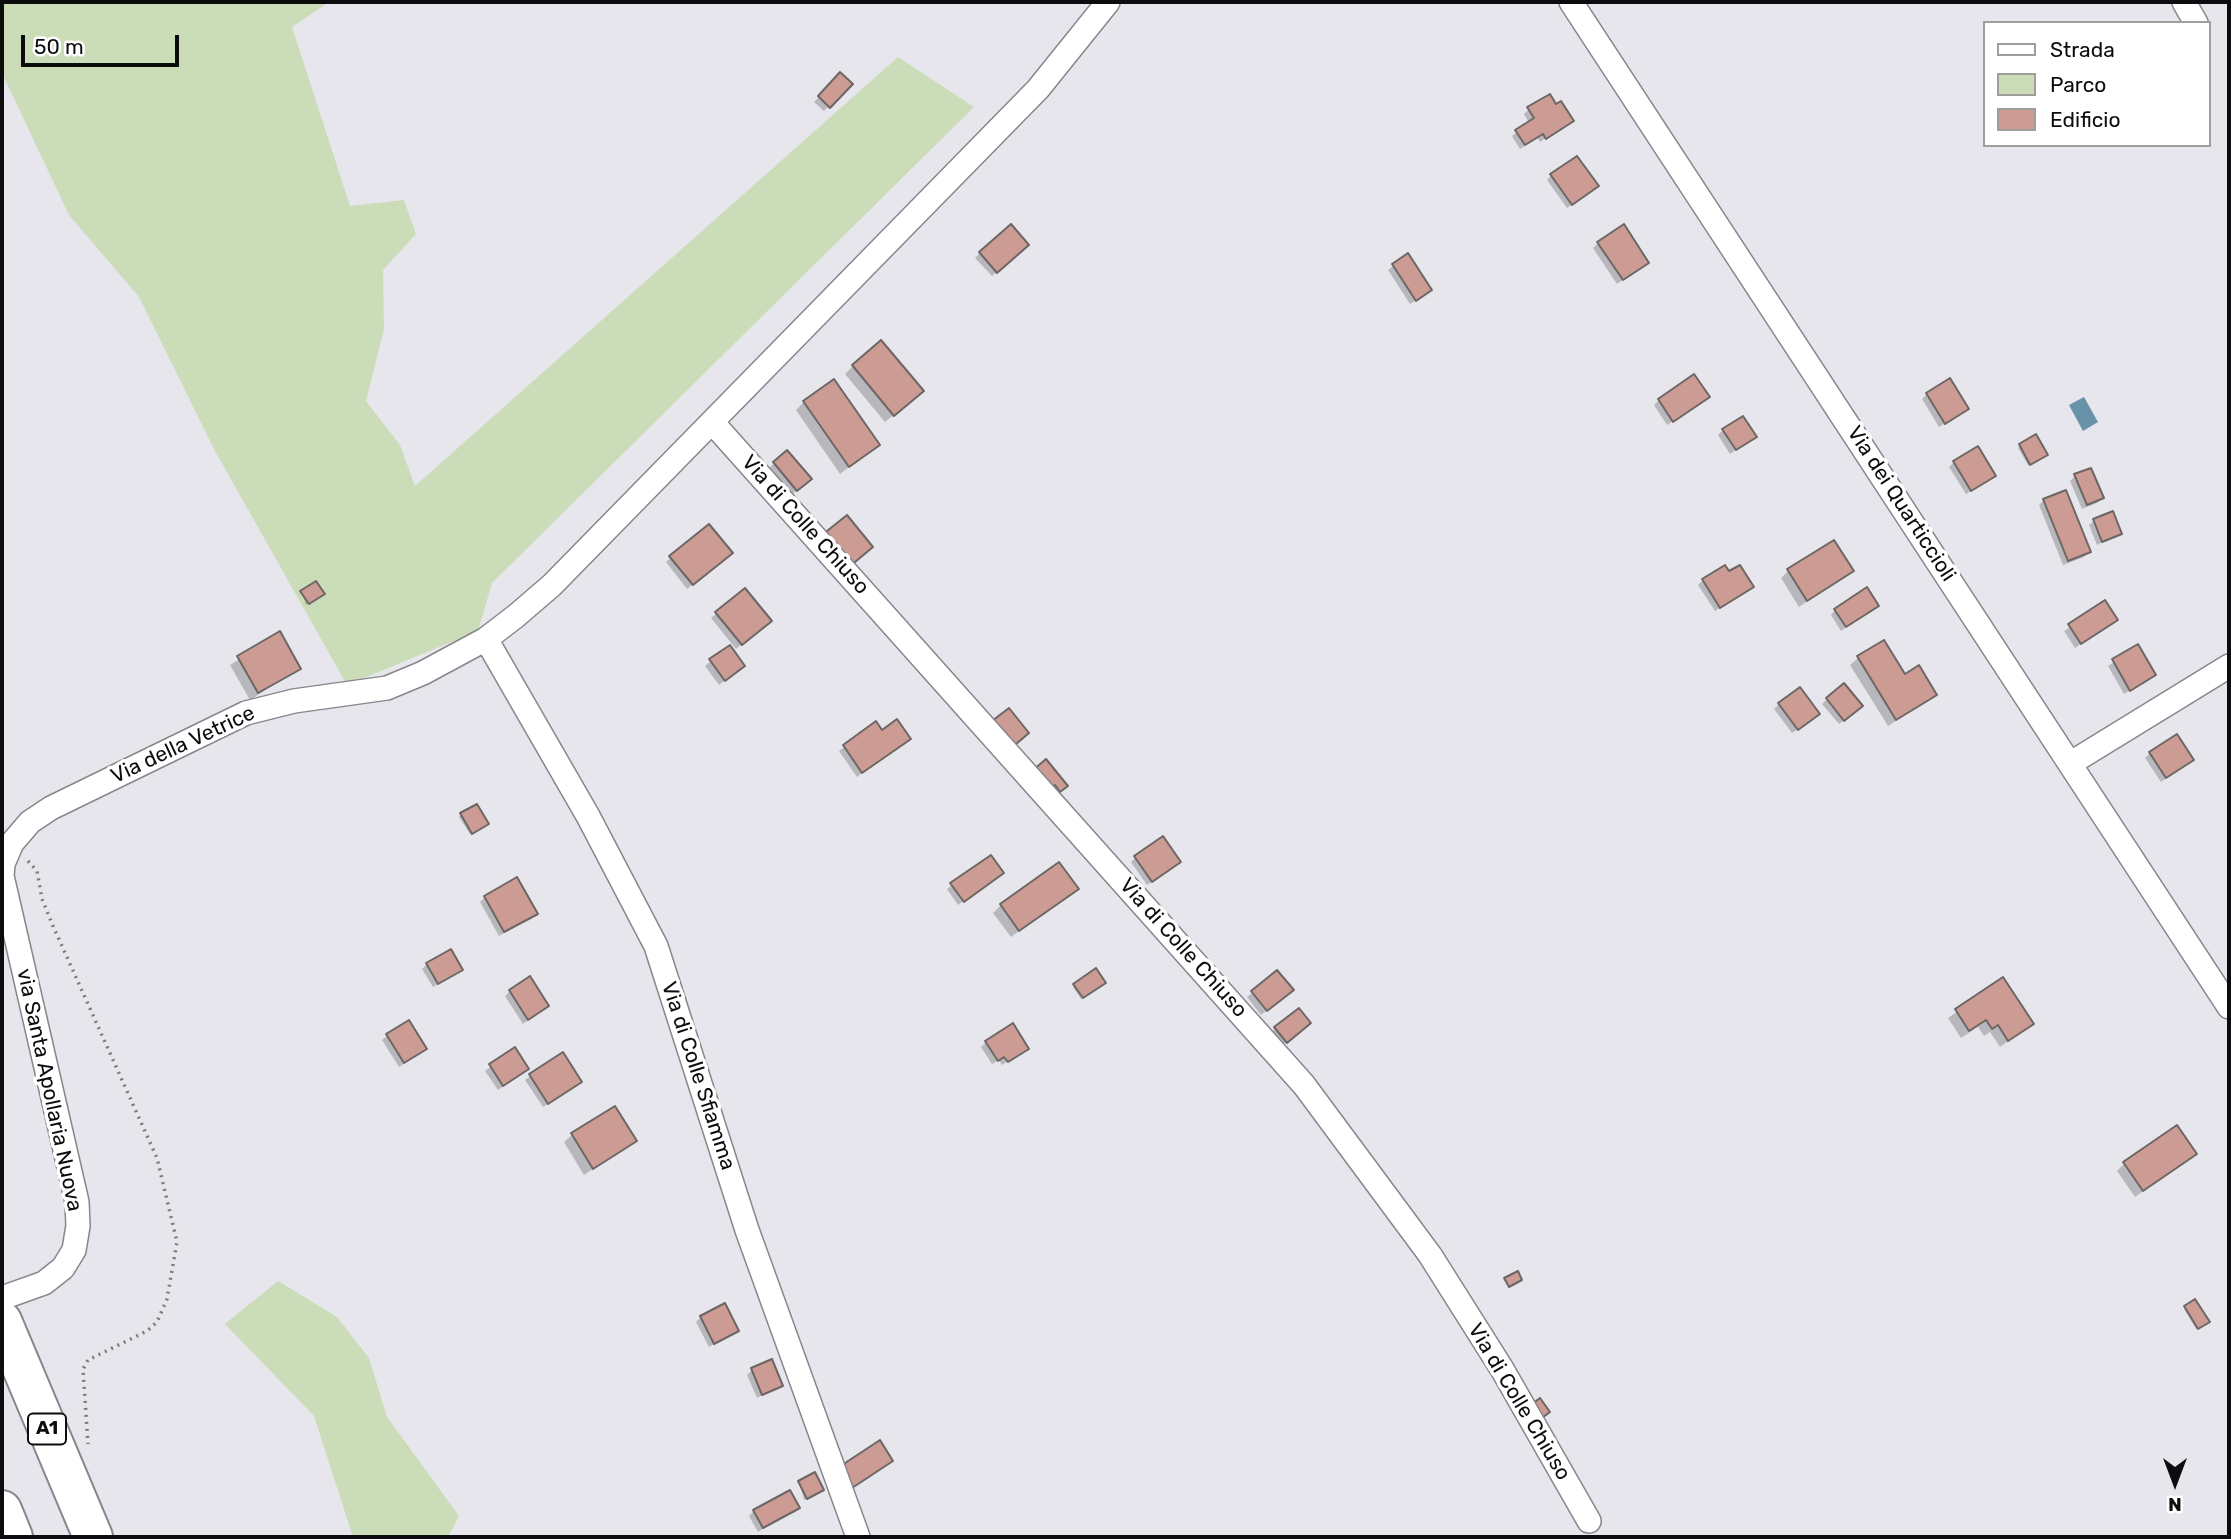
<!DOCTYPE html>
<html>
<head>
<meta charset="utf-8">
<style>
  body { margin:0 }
  #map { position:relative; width:2231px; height:1539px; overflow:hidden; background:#e6e6ec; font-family:Rubik,sans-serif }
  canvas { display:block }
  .frame { position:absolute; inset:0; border:4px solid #0c0c0e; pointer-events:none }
  .legend { position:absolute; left:1983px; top:21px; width:228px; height:126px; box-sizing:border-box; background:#fff; border:2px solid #9e9e9f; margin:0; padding:9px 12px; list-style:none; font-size:21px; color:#0c0c0e }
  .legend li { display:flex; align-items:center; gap:14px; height:35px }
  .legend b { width:35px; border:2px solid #9e9e9f }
  .north { position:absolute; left:2140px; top:1448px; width:70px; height:70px; -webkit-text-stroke:5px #fff; paint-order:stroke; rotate:180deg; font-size:19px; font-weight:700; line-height:28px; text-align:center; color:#0c0c0e }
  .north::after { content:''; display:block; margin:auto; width:24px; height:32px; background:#0c0c0e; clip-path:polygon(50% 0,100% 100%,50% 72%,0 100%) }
  .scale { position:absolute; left:21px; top:35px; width:158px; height:32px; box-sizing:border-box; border:4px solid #0c0c0e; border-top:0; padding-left:9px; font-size:21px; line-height:24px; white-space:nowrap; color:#0c0c0e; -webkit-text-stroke:5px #fff; paint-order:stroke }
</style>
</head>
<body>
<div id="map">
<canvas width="2231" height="1539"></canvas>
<div class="frame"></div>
<ul class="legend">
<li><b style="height:9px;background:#fff"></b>Strada</li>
<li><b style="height:19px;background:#cbdcb9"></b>Parco</li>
<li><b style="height:19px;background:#cb9b94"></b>Edificio</li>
</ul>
<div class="north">N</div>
<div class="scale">50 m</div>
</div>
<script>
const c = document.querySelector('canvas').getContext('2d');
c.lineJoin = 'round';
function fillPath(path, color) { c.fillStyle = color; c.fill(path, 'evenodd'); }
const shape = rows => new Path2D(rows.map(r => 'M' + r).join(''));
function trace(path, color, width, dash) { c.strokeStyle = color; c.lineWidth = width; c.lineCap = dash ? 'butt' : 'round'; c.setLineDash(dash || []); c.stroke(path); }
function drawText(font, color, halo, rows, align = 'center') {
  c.font = font + ' Rubik,sans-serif'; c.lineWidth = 7; c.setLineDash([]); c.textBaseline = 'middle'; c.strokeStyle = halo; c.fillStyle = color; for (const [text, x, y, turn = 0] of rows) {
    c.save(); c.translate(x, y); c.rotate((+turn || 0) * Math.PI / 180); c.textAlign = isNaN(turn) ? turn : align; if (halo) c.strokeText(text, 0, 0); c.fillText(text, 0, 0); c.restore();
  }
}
const green = shape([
  [2,2,329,2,292,27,350,206,404,200,416,234,383,270,384,329,366,401,400,445,415,486,898,57,974,107,492,583,478,631,347,685,215,451,139,297,69,215,2,73],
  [316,581,324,594,308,604,301,591],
  [278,1281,337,1317,369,1358,387,1417,459,1516,448,1537,353,1537,314,1416,225,1324]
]);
const water = shape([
  [2084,397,2098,422,2083,431,2069,405]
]);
const shadow = shape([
  [840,75,850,84,824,111,814,102],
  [1529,109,1571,121,1540,142,1538,138,1520,149,1512,136,1529,123,1524,114],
  [1551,175,1592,191,1567,208,1547,180],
  [1598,243,1647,263,1617,284,1593,248],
  [1022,249,992,276,975,258,980,253],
  [1407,256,1425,295,1410,304,1388,270],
  [853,366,914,399,885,422,845,374],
  [1927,394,1962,413,1939,427,1922,399],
  [1659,400,1703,402,1667,425,1654,405],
  [804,402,878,445,840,474,796,410],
  [1723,430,1754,437,1730,454,1718,435],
  [2020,446,2044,457,2028,465,2018,448],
  [787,452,805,484,791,495,769,468],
  [1954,462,1989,480,1966,494,1949,467],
  [2075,476,2102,498,2097,503,2082,509,2070,481],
  [2044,500,2089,552,2084,557,2063,565,2039,505],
  [2094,521,2120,533,2097,545,2089,525],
  [726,557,687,589,666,562,671,558],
  [1788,571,1852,571,1799,607,1781,578],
  [1729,574,1752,587,1715,611,1698,585,1703,580],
  [745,590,765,625,736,649,711,618],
  [302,593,320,595,306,605],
  [2105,603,2116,620,2075,648,2064,631],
  [1835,610,1872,610,1841,631,1831,615],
  [280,634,299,668,250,700,230,665],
  [729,647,743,666,719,685,705,666],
  [2138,647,2154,675,2124,694,2108,666],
  [1858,658,1904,677,1935,695,1888,726,1850,665],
  [1827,699,1856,711,1839,724,1822,704],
  [1779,704,1813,719,1792,733,1774,709],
  [876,724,882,732,904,743,857,777,839,751],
  [2150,753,2192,760,2161,782,2145,758],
  [461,815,484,826,470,834,459,817],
  [1136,857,1174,867,1147,885,1131,862],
  [997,878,958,905,947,889,952,885],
  [1076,889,1011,937,993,913,1001,905],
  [485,897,536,914,499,936,480,902],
  [427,964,460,970,433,987,422,969],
  [1277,972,1287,995,1261,1015,1247,997],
  [2003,980,2032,1024,2000,1047,1990,1032,1984,1036,1978,1027,1961,1038,1948,1018],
  [1101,984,1081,999,1073,987,1074,985],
  [510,991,547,1006,523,1024,505,996],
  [1275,1028,1304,1028,1281,1046,1271,1033],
  [387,1036,425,1049,399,1067,382,1040],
  [986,1042,1027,1049,1002,1065,999,1060,992,1064,981,1047],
  [514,1049,522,1073,498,1090,485,1071],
  [530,1076,575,1086,543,1107,525,1080],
  [572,1135,635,1141,584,1175,564,1142],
  [2194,1154,2135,1197,2117,1171,2125,1163],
  [2185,1308,2205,1324,2196,1329,2184,1309],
  [701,1317,737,1330,709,1347,696,1322],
  [752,1370,781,1385,757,1398,747,1375],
  [799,1482,820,1492,804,1500],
  [798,1507,758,1532,749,1516,754,1511]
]);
const building = shape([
  [840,72,853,84,830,108,818,96,840,72],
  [1550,94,1556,104,1561,101,1574,121,1546,139,1543,134,1525,145,1515,130,1534,118,1527,107,1550,94],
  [1577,156,1599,186,1572,205,1550,174,1577,156],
  [1011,224,1029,245,997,273,979,252,1011,224],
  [1624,224,1649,263,1623,280,1597,242,1624,224],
  [1408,253,1432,290,1416,301,1392,264,1408,253],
  [881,340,924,391,894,416,852,365,881,340],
  [1694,374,1710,397,1673,422,1658,399,1694,374],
  [1950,378,1969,409,1945,424,1926,393,1950,378],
  [834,379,880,445,849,467,803,401,834,379],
  [1743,416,1757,437,1736,450,1722,429,1743,416],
  [2036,434,2048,455,2030,465,2019,444,2036,434],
  [1978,446,1996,476,1971,491,1953,461,1978,446],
  [787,450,812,479,797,491,773,462,787,450],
  [2091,468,2104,498,2087,505,2074,474,2091,468],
  [2066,490,2091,552,2068,561,2043,499,2066,490],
  [2113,511,2122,534,2102,542,2093,519,2113,511],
  [847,515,873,547,849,567,822,535,847,515],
  [709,524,733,553,693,585,669,556,709,524],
  [1834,540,1854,571,1807,601,1787,569,1834,540],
  [1725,565,1729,571,1740,565,1754,587,1720,608,1702,579,1725,565],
  [316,581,325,594,309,604,300,591,316,581],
  [1867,587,1879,606,1846,627,1834,609,1867,587],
  [745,588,772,621,742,645,715,612,745,588],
  [2105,600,2118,620,2081,644,2068,624,2105,600],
  [280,631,301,669,258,693,237,656,280,631],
  [1884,640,1905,674,1919,665,1937,695,1896,720,1857,656,1884,640],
  [2138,644,2156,675,2130,691,2112,659,2138,644],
  [730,645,745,666,725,681,709,659,730,645],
  [1844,683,1863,706,1844,721,1826,698,1844,683],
  [1800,687,1820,714,1798,730,1778,703,1800,687],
  [1009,708,1029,733,1009,750,988,724,1009,708],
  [897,719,911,739,862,773,843,745,876,721,882,730,897,719],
  [2177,734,2194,760,2166,778,2149,752,2177,734],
  [1046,759,1068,786,1060,792,1055,785,1048,791,1032,771,1046,759],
  [477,804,489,824,472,834,460,813,477,804],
  [1163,836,1181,862,1152,882,1134,856,1163,836],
  [991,855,1004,873,964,902,950,883,991,855],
  [1059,862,1079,889,1019,931,1000,904,1059,862],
  [517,877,538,914,504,932,484,896,517,877],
  [451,949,463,970,438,984,426,963,451,949],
  [1096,968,1106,983,1083,998,1073,984,1096,968],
  [1277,970,1294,990,1267,1011,1251,991,1277,970],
  [530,976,549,1006,528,1020,509,990,530,976],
  [2003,977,2034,1024,2008,1041,1998,1025,1992,1029,1986,1020,1969,1031,1955,1009,2003,977],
  [1299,1008,1311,1023,1287,1043,1274,1027,1299,1008],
  [409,1020,427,1049,404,1063,386,1034,409,1020],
  [1013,1023,1029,1049,1008,1062,1004,1057,998,1061,985,1041,1013,1023],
  [515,1047,529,1069,503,1086,489,1064,515,1047],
  [563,1052,582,1082,548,1104,529,1074,563,1052],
  [615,1106,637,1141,593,1169,571,1133,615,1106],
  [2177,1125,2197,1154,2143,1191,2123,1162,2177,1125],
  [1518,1271,1522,1280,1509,1287,1504,1278,1518,1271],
  [2195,1299,2210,1322,2198,1329,2184,1306,2195,1299],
  [725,1303,739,1331,714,1344,700,1316,725,1303],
  [772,1359,783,1386,762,1395,751,1368,772,1359],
  [1540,1398,1550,1412,1538,1421,1527,1408,1540,1398],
  [880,1440,893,1461,852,1488,839,1467,880,1440],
  [815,1472,824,1490,807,1499,798,1481,815,1472],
  [790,1490,800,1508,763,1528,753,1510,790,1490]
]);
const path = shape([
  [28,861,37,871,42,899,53,926,157,1158,177,1242,167,1299,157,1322,147,1331,88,1360,83,1369,88,1444]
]);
const street = shape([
  [1571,2,2229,1007],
  [2184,2,2196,23],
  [712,422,1304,1085,1430,1255,1502,1369,1589,1521],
  [486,639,588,816,656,946,747,1230,858,1537],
  [2071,763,2229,666],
  [2,1298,44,1283,63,1268,74,1250,78,1226,77,1202,2,876,3,864,12,843,30,822,51,808,246,713,294,701,387,688,423,673,486,639,516,616,552,585,1038,89,1108,2]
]);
const highway = shape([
  [2,1321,93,1537],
  [2,1510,13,1537]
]);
const shields = [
  [47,1429,38]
];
const shieldNames = [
  ["A1",47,1429]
];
const streetNames = [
  ["Via dei Quarticcioli",1901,504,57],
  ["Via di Colle Chiuso",805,525,48],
  ["Via della Vetrice",183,745,-25],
  ["Via di Colle Chiuso",1183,948,48],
  ["Via di Colle Sfiamma",698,1076,72],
  ["via Santa Apollaria Nuova",49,1090,78],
  ["Via di Colle Chiuso",1519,1402,59]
];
fillPath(green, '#cbdcb9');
fillPath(water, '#6792a8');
fillPath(shadow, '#0003');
fillPath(building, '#cb9b94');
trace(building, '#6c6664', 2);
trace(street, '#86868c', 26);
trace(highway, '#86868c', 42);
trace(path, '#7b7b7f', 3.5, [2, 5]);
trace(street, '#fff', 23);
trace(highway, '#fff', 38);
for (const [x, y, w] of shields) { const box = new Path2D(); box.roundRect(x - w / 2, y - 15.5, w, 31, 5); c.fillStyle = '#fff'; c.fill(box); trace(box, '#0c0c0e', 2); }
drawText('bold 19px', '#0c0c0e', null, shieldNames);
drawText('21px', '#0c0c0e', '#fff', streetNames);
</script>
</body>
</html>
